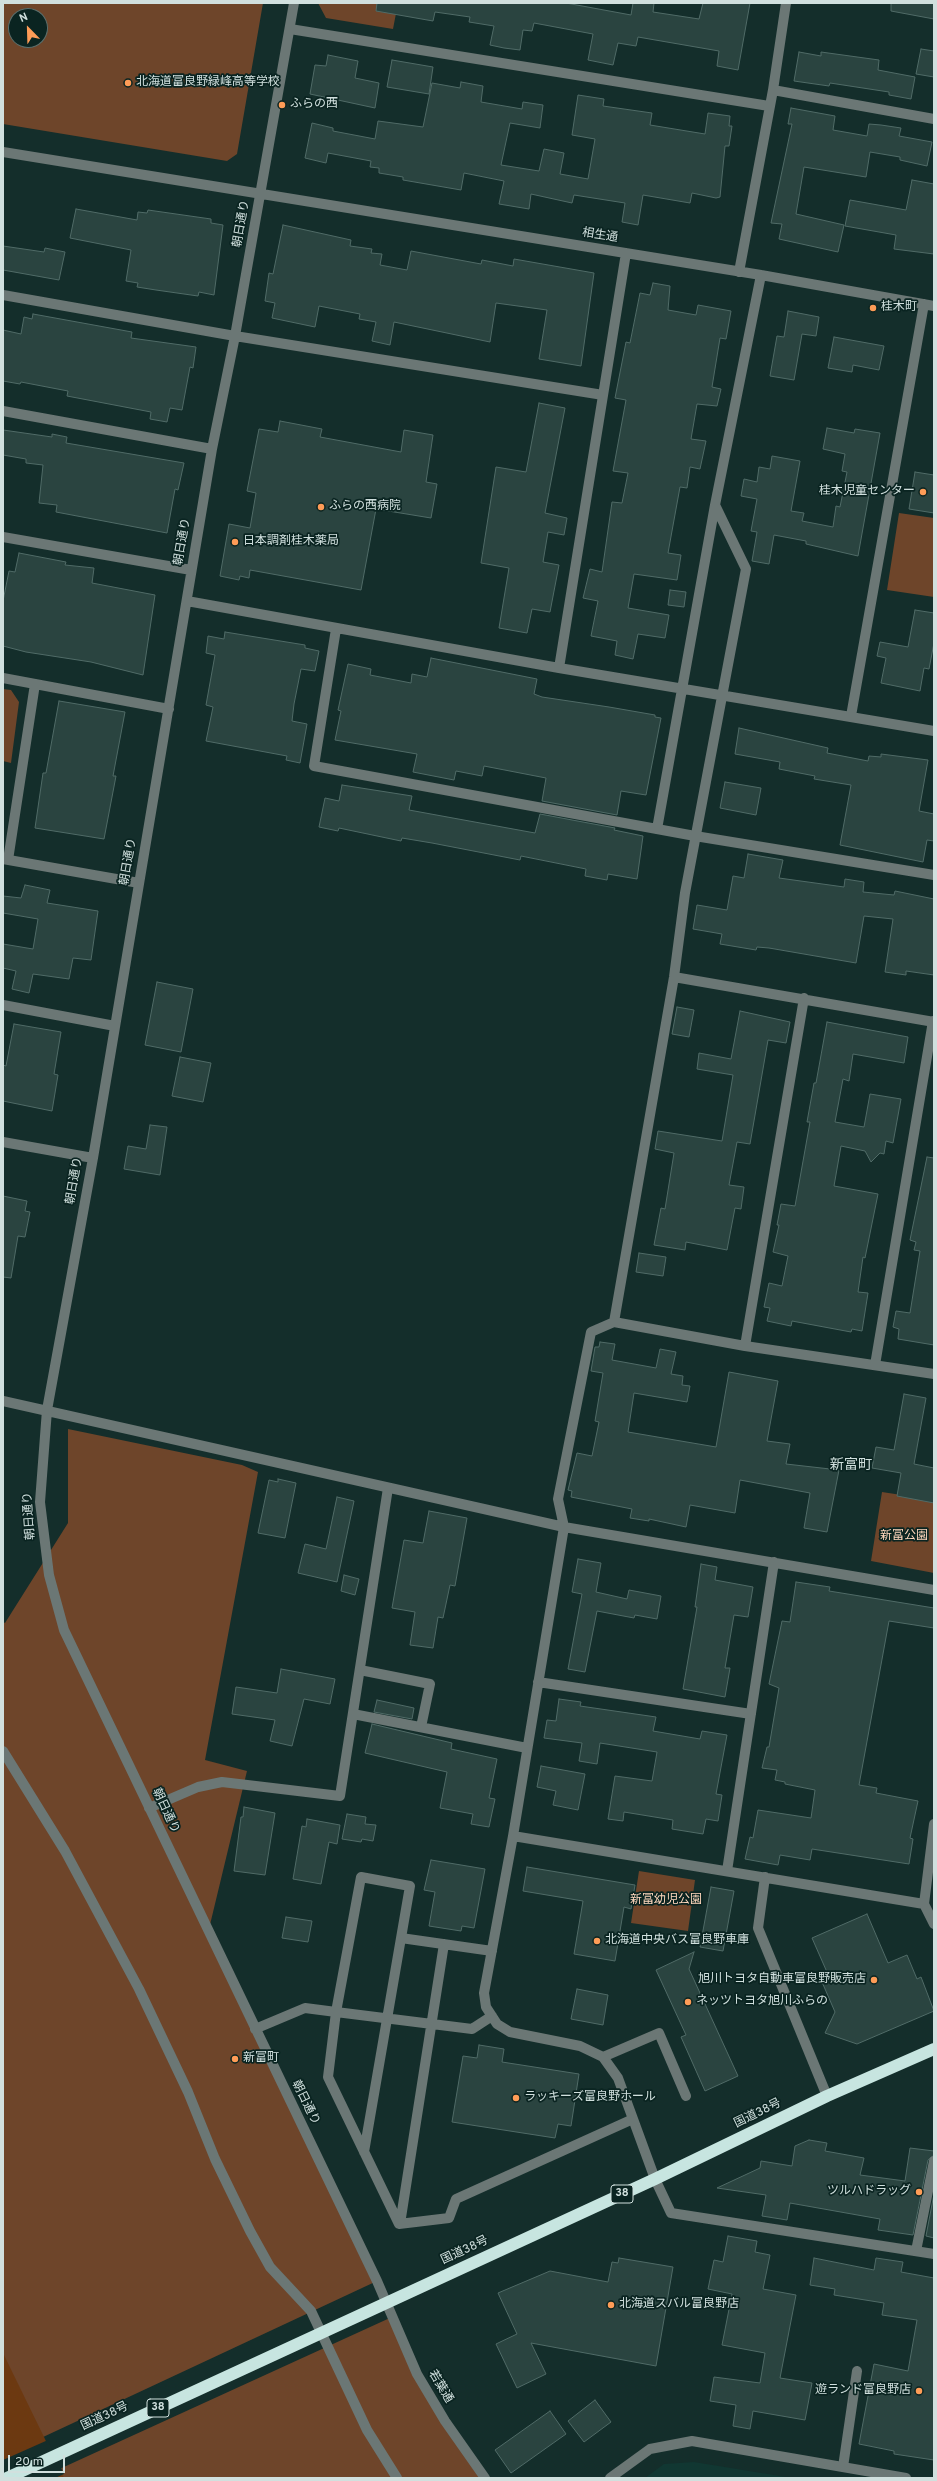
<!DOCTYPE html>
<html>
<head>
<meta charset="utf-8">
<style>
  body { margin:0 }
  #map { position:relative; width:937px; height:2481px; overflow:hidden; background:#142e2b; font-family:Overpass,sans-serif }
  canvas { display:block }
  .frame { position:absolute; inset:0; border:4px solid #d1e0de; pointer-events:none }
  .north { position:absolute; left:8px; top:8px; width:40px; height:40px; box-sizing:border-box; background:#0a2421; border:1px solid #5a6f6d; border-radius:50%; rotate:337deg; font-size:11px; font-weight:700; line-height:16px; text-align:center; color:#d1e0de }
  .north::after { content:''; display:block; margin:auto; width:14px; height:18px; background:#fe9c57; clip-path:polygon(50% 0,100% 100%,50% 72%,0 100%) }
  .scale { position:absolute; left:8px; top:2455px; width:57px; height:18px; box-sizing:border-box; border:2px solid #d1e0de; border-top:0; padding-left:5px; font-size:12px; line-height:14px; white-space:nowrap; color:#d1e0de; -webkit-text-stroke:3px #0a2421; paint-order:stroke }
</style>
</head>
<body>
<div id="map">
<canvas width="937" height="2481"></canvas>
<div class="frame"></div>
<div class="north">N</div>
<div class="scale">20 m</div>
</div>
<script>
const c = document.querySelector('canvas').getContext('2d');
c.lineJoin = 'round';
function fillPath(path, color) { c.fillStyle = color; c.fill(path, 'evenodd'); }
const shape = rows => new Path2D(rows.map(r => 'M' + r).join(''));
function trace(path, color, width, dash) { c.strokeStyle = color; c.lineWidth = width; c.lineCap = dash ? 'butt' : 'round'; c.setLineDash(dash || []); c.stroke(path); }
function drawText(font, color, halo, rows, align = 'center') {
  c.font = font + ' Overpass,"Noto Sans JP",sans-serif'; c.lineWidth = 3.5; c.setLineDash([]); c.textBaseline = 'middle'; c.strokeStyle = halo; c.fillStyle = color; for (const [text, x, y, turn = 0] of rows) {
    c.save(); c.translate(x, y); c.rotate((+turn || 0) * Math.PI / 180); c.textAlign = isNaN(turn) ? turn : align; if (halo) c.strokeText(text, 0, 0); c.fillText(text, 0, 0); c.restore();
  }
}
const built = shape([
  [694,2462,792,2478,645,2478,664,2464]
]);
const green = shape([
  [3,3,263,3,237,154,227,161,3,124],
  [16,16,40,16,40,40,16,40],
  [318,3,398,3,393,29,326,18],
  [899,513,934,518,934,597,887,590],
  [3,689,11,690,19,702,11,763,3,761],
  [68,1429,242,1465,258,1472,205,1760,247,1771,208,1933,377,2281,26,2445,3,2387,3,1622,5,1623,68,1523],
  [882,1492,934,1500,934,1573,871,1561],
  [639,1871,695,1880,688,1931,631,1923],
  [392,2317,417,2374,485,2478,42,2477]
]);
const water = shape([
  [3,2353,64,2478,3,2478]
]);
const pier = shape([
  [48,2440,64,2474,55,2478,3,2478,3,2460]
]);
const building = shape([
  [377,3,566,3,631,15,633,3,654,3,653,12,699,19,703,3,750,3,738,70,717,66,719,51,638,37,636,46,618,43,613,65,588,60,593,34,534,23,532,31,523,30,520,50,504,48,490,45,494,26,469,22,470,17,435,12,433,21,376,11,377,3],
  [891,3,934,3,934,19,891,11,891,3],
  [921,49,934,51,934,77,916,74,921,49],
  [799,52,821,56,821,52,879,60,878,70,915,77,911,99,889,95,889,92,830,83,829,86,794,81,799,52],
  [328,55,358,61,355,78,379,83,375,108,310,94,315,65,326,66,328,55],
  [392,60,433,67,429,94,387,87,392,60],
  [461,82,483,86,481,102,522,109,523,102,543,105,540,128,510,123,501,165,539,171,544,149,564,153,560,174,588,179,595,139,572,135,578,95,604,99,603,106,652,113,650,125,705,134,708,113,730,116,729,126,732,126,729,146,725,146,720,197,716,198,692,193,690,203,643,195,638,225,622,222,625,203,574,195,572,203,531,194,529,209,499,204,504,181,464,173,461,190,403,180,403,177,379,173,379,168,370,167,371,161,328,153,326,163,305,158,312,123,333,128,333,131,375,139,378,121,423,127,432,83,460,88,461,82],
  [791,108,835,116,833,130,867,136,869,124,881,125,901,128,899,136,932,142,927,166,900,160,900,157,870,152,866,177,804,167,796,214,844,225,838,252,779,239,782,224,771,223,792,124,788,124,791,108],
  [912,180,934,184,934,254,894,249,896,235,845,226,850,200,906,210,912,180],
  [76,209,137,220,138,212,147,213,148,210,211,219,211,223,223,225,214,295,199,292,198,296,156,290,137,287,138,283,126,281,131,250,70,238,76,209],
  [283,225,351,240,350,246,372,249,371,253,382,254,380,265,407,270,411,251,481,264,482,260,513,266,514,259,594,273,581,366,539,359,547,310,496,303,490,342,394,322,390,345,372,341,376,322,359,319,360,314,319,306,315,327,272,318,275,303,265,301,269,273,273,274,283,225],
  [3,246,44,252,45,248,65,252,59,280,3,270,3,246],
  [653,283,670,286,668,310,696,315,698,305,731,311,726,339,720,338,712,387,721,389,717,406,697,404,691,439,706,441,700,469,690,467,687,488,680,487,668,553,681,555,677,580,634,574,628,608,669,615,665,638,638,634,633,659,615,655,617,641,591,636,598,601,583,598,590,569,602,572,612,502,622,503,628,473,613,471,626,400,615,398,626,342,630,343,640,293,650,295,653,283],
  [788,311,819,317,816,336,802,334,794,380,770,376,777,336,784,337,788,311],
  [33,314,132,332,131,338,196,347,193,368,190,367,182,410,170,408,167,422,150,419,151,412,67,396,68,391,21,382,20,384,3,381,3,330,21,334,24,317,32,319,33,314],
  [834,337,884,346,879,370,853,365,852,372,828,368,834,337],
  [539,403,565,408,545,513,567,518,564,535,548,532,543,562,559,565,550,612,532,609,527,633,499,628,509,568,481,563,496,467,526,472,539,403],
  [280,421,322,429,320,437,401,452,404,430,433,435,426,482,437,484,431,518,376,509,361,590,250,570,249,578,240,576,239,580,220,576,229,524,250,528,256,493,247,491,259,429,278,432,280,421],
  [827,428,854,433,855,429,880,433,858,556,806,544,806,541,774,535,769,564,752,561,757,532,751,531,757,499,741,496,744,479,757,482,759,467,770,469,772,456,800,461,791,511,804,513,802,521,833,527,836,506,840,507,847,472,842,471,845,454,823,449,827,428],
  [3,430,52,437,52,434,67,437,66,443,184,463,178,490,175,489,167,533,56,512,57,505,39,503,43,465,26,463,26,459,3,455,3,430],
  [915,472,934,475,934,513,909,509,915,472],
  [19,553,66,562,65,565,94,568,92,583,155,595,143,675,91,662,26,652,3,646,3,601,9,571,15,572,19,553],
  [670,590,686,592,684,607,668,605,670,590],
  [915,610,934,613,934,643,929,669,924,668,920,691,881,683,886,658,877,656,880,642,908,647,915,610],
  [225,632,305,645,305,648,319,651,315,671,301,669,294,704,292,721,307,724,300,763,286,760,287,756,206,741,213,707,206,705,215,655,206,653,208,636,224,639,225,632],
  [431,658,537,679,534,694,542,697,609,707,655,715,655,717,661,718,646,795,621,791,617,815,542,801,546,778,484,766,482,776,456,771,454,780,413,772,417,754,335,740,341,711,338,710,348,664,371,669,370,675,411,683,412,674,427,677,431,658],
  [59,701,125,712,113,776,116,776,104,839,35,828,43,773,46,773,59,701],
  [739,728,828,748,827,753,868,761,869,756,881,757,881,754,928,760,919,811,934,814,934,841,927,840,923,862,840,845,851,785,814,779,815,776,779,769,780,762,735,754,739,728],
  [725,782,761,788,756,815,720,808,725,782],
  [342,785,412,796,409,810,535,833,540,814,615,828,614,830,643,836,637,879,608,874,607,880,585,876,586,869,521,856,520,860,432,843,402,838,401,841,339,828,338,831,319,827,325,798,339,801,342,785],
  [748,854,783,860,779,878,844,887,845,879,864,882,863,892,894,895,895,891,934,899,934,975,906,971,906,975,885,972,893,919,864,916,856,963,769,948,757,947,756,950,720,944,722,934,693,929,697,905,727,910,733,876,744,878,748,854],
  [25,885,50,890,47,903,98,911,91,960,73,958,69,979,33,974,29,993,12,989,16,971,3,968,3,944,33,949,38,919,3,913,3,896,21,898,25,885],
  [157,982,193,989,181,1052,145,1045,157,982],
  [677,1007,694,1010,689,1037,672,1034,677,1007],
  [740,1011,790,1022,786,1043,768,1040,750,1144,737,1142,729,1185,744,1187,741,1209,735,1208,727,1250,686,1242,685,1250,654,1245,661,1208,665,1209,674,1153,655,1149,658,1131,722,1141,733,1075,697,1069,699,1053,731,1059,740,1011],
  [827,1022,908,1037,904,1063,853,1054,849,1081,843,1079,835,1122,864,1127,870,1094,901,1099,893,1143,886,1141,884,1154,880,1153,871,1162,865,1151,841,1146,834,1186,878,1194,865,1258,863,1257,858,1292,868,1293,862,1331,852,1329,851,1332,792,1321,791,1326,767,1321,770,1308,764,1307,769,1283,782,1286,788,1256,773,1252,779,1225,777,1225,781,1204,795,1206,810,1122,807,1122,814,1083,816,1083,827,1022],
  [14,1024,61,1032,54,1074,58,1075,52,1111,3,1101,3,1065,6,1066,14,1024],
  [180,1057,211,1063,203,1102,172,1096,180,1057],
  [150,1125,167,1127,160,1175,124,1169,128,1146,146,1149,150,1125],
  [927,1157,934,1158,934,1345,898,1339,899,1329,893,1327,896,1311,910,1313,920,1251,914,1250,916,1242,910,1240,927,1157],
  [3,1196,27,1201,25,1211,30,1212,25,1237,18,1236,11,1278,3,1277,3,1196],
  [639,1253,666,1257,663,1276,636,1272,639,1253],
  [600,1342,615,1344,612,1360,656,1368,660,1349,676,1352,671,1374,683,1376,682,1385,690,1386,687,1402,634,1393,628,1432,716,1447,729,1372,778,1381,767,1441,790,1444,786,1464,839,1470,827,1532,804,1528,810,1493,740,1480,735,1513,690,1505,686,1527,649,1519,649,1521,630,1518,632,1509,571,1497,572,1491,568,1490,577,1453,592,1456,599,1422,595,1421,603,1373,591,1371,595,1347,599,1347,600,1342],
  [904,1394,926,1398,914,1464,934,1468,934,1503,897,1496,901,1473,872,1468,876,1447,894,1450,904,1394],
  [278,1479,296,1483,285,1538,258,1533,269,1480,278,1482,278,1479],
  [337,1497,354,1501,337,1582,298,1573,305,1544,326,1549,337,1497],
  [429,1511,467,1518,455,1586,450,1585,443,1618,438,1617,433,1648,410,1645,415,1612,392,1608,404,1540,423,1543,429,1511],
  [578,1559,601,1563,596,1592,627,1599,629,1590,661,1596,657,1619,635,1615,634,1618,597,1611,585,1672,568,1669,582,1594,572,1592,578,1559],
  [701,1564,717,1567,715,1580,753,1587,748,1617,734,1615,725,1668,730,1668,725,1697,683,1689,697,1607,695,1607,701,1564],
  [344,1575,359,1579,355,1595,341,1591,344,1575],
  [796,1582,830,1587,829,1591,934,1608,934,1628,889,1621,859,1785,877,1788,876,1793,918,1801,910,1838,913,1839,909,1864,812,1849,810,1860,780,1855,778,1865,745,1859,750,1837,753,1838,758,1810,811,1818,815,1790,785,1784,785,1782,775,1780,777,1770,762,1768,767,1747,769,1747,779,1688,769,1684,782,1621,790,1622,796,1582],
  [281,1669,335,1679,330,1704,304,1699,292,1746,270,1741,275,1720,232,1714,236,1687,277,1693,281,1669],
  [559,1699,581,1702,580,1706,656,1717,653,1731,700,1739,702,1731,727,1735,716,1794,722,1795,718,1821,706,1819,703,1834,672,1829,673,1820,624,1812,623,1821,608,1819,615,1776,652,1781,657,1752,600,1743,597,1764,579,1761,582,1743,544,1738,547,1720,556,1721,559,1699],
  [377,1700,414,1708,412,1719,374,1712,377,1700],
  [372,1724,452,1743,451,1749,497,1759,489,1798,495,1799,489,1827,471,1824,473,1814,440,1808,447,1772,365,1753,372,1724],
  [541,1766,585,1774,578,1810,553,1805,556,1791,537,1787,541,1766],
  [244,1807,275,1813,265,1875,234,1871,241,1817,243,1817,244,1807],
  [347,1814,366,1817,365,1824,376,1825,373,1841,362,1839,361,1842,342,1839,347,1814],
  [307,1819,340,1825,337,1844,329,1842,321,1884,293,1879,302,1826,306,1827,307,1819],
  [431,1860,485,1869,474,1928,462,1926,461,1931,429,1926,435,1892,424,1890,431,1860],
  [527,1867,635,1885,631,1909,624,1907,615,1961,574,1954,583,1901,523,1891,527,1867],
  [711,1887,734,1891,723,1951,700,1947,711,1887],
  [867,1914,888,1963,907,1955,917,1979,921,1977,934,2011,857,2044,825,2033,835,2012,822,1982,830,1979,812,1938,867,1914],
  [286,1917,312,1921,308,1942,282,1938,286,1917],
  [694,1952,689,1969,738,2076,705,2091,681,2037,686,2035,656,1970,694,1952],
  [577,1989,608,1995,603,2025,571,2019,577,1989],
  [479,2045,504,2049,502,2062,579,2074,571,2126,558,2124,555,2138,452,2122,463,2056,477,2058,479,2045],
  [809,2140,827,2143,825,2151,864,2158,860,2175,905,2181,910,2148,934,2151,934,2155,928,2160,913,2235,878,2230,880,2219,790,2203,787,2220,762,2216,766,2195,717,2188,760,2168,761,2161,792,2166,795,2146,809,2140],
  [934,2194,934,2238,926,2236,934,2194],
  [728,2236,757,2241,755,2252,770,2255,763,2289,796,2295,780,2378,812,2383,805,2420,753,2411,750,2429,733,2426,736,2405,710,2401,714,2377,760,2383,765,2353,722,2345,732,2294,708,2289,714,2260,723,2262,728,2236],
  [619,2258,673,2267,656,2366,531,2343,546,2374,517,2388,496,2344,517,2334,498,2293,550,2271,608,2282,612,2262,618,2263,619,2258],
  [814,2258,874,2270,876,2258,903,2262,901,2272,934,2278,934,2460,894,2454,894,2451,859,2444,874,2364,908,2371,917,2320,882,2315,884,2303,834,2295,835,2289,810,2285,814,2258],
  [595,2400,611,2422,584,2442,568,2421,595,2400],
  [550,2411,566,2434,511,2473,495,2450,550,2411]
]);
const minor = shape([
  [294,3,235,336,212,449,93,1158,47,1410,40,1502,49,1575,64,1630,377,2281,417,2374,445,2421,485,2478],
  [290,29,769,106],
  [773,90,934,119],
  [3,152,761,275,934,306],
  [739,272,773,90,786,3],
  [3,295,235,336,603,395],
  [3,411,212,449],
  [3,537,191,570],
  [187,601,559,668,934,731],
  [336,629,314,766,695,836,934,875],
  [559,668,626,253],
  [3,678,169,709],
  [851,716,924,304],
  [657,829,715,505],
  [3,859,139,883],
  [8,860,35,684],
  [674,977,934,1022],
  [3,1005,115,1026],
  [3,1142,93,1158],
  [614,1322,674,977,685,893,746,569,715,505,761,275],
  [745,1346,804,998],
  [875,1365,933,1021],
  [934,1374,745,1346,614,1322,591,1332,558,1499,564,1527,513,1836,484,1993,486,2007,497,2024,510,2032,580,2046,603,2057,618,2078,655,2179,671,2213,934,2254],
  [3,1401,564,1527,934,1590],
  [360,1670,430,1684,421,1727],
  [538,1682,751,1714],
  [353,1714,527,1748],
  [3,1751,65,1851,139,1989,188,2092,215,2159,250,2231,270,2267,311,2311,367,2430,397,2478],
  [149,1808,198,1787,222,1782,340,1796,388,1488],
  [934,1824,924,1904,934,1924],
  [513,1836,924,1904],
  [727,1871,774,1562],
  [765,1877,758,1928,827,2096],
  [401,1938,492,1951],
  [492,2016,472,2029,336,2012,328,2077,399,2224,449,2218,456,2199,633,2119],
  [255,2029,305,2008,336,2012,361,1877,410,1886,364,2152],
  [603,2057,659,2033,686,2096],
  [400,2224,444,1944],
  [916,2251,934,2161],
  [843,2467,857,2371],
  [610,2478,650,2449,692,2441,906,2478]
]);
const highway = shape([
  [7,2478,655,2179,827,2096,934,2049]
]);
const markers = [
  [128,83,4,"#fe9c57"],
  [282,105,4,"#fe9c57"],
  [873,308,4,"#fe9c57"],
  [923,492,4,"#fe9c57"],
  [321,507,4,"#fe9c57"],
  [235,542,4,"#fe9c57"],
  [597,1941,4,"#fe9c57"],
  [874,1980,4,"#fe9c57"],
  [688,2002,4,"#fe9c57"],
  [235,2059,4,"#fe9c57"],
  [516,2098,4,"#fe9c57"],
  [919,2192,4,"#fe9c57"],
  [611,2305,4,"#fe9c57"],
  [919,2391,4,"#fe9c57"]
];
const shields = [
  [622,2194,22],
  [158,2408,22]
];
const shieldNames = [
  ["38",622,2194],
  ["38",158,2408]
];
const poiNames = [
  ["北海道富良野緑峰高等学校",136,83],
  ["ふらの西",290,105],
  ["桂木町",881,308],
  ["桂木児童センター",915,492,"right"],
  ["ふらの西病院",329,507],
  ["日本調剤桂木薬局",243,542],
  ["北海道中央バス富良野車庫",605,1941],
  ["旭川トヨタ自動車富良野販売店",866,1980,"right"],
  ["ネッツトヨタ旭川ふらの",696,2002],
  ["新富町",243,2059],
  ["ラッキーズ富良野ホール",524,2098],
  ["ツルハドラッグ",911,2192,"right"],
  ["北海道スバル富良野店",619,2305],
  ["遊ランド富良野店",911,2391,"right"]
];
const streetNames = [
  ["朝日通り",242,224,-80],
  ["相生通",600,236,9],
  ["朝日通り",183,542,-80],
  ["朝日通り",129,862,-80],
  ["朝日通り",75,1181,-80],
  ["朝日通り",30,1516,-94],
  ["朝日通り",165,1811,65],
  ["朝日通り",305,2103,64],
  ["国道38号",758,2114,-26],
  ["国道38号",465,2251,-25],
  ["若葉通",440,2387,59],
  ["国道38号",105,2417,-25]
];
const parkNames = [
  ["新冨公園",904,1537],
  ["新冨幼児公園",666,1901]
];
const quarterNames = [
  ["新富町",851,1466]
];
fillPath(built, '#113732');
fillPath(green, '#6e452a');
fillPath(water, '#6c3911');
fillPath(pier, '#142e2b');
fillPath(building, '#2a4440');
trace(building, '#506b67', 1);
trace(minor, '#6b7775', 10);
trace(highway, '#c7e5e0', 12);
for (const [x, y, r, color] of markers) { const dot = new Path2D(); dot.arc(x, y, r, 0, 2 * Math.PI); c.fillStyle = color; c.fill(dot); trace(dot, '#0a2421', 1.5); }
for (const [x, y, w] of shields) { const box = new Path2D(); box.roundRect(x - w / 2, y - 9, w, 18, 3); c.fillStyle = '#0a2421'; c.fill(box); trace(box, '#d1e0de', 1); }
drawText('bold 11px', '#d1e0de', null, shieldNames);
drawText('12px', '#d1e0de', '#0a2421', poiNames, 'left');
drawText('12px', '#d1e0de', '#0a2421', streetNames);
drawText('12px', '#ffd7bd', '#0a2421', parkNames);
drawText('14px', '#d1e0de', '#0a2421', quarterNames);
</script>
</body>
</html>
